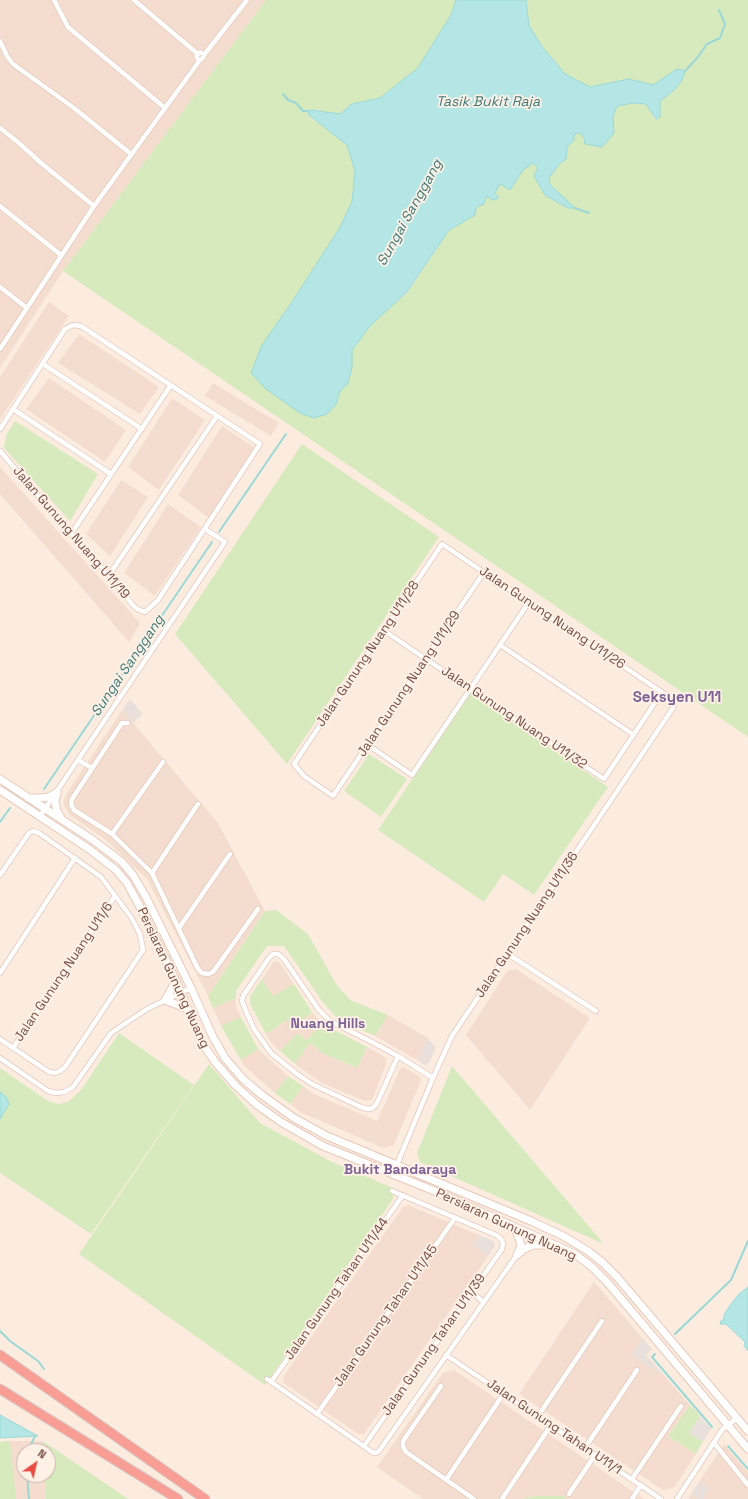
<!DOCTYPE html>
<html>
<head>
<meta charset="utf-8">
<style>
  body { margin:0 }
  #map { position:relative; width:748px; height:1499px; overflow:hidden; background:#fcecdf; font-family:"Space Grotesk",sans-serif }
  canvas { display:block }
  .north { position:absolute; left:16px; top:1443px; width:40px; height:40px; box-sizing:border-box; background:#fff1e6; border:1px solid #c7b0a6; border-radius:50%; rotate:34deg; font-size:11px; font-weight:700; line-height:16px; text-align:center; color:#734f47 }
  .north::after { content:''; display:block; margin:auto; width:14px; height:18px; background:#e94c42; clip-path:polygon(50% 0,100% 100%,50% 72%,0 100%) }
</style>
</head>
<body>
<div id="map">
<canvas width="748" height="1499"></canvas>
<div class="north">N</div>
</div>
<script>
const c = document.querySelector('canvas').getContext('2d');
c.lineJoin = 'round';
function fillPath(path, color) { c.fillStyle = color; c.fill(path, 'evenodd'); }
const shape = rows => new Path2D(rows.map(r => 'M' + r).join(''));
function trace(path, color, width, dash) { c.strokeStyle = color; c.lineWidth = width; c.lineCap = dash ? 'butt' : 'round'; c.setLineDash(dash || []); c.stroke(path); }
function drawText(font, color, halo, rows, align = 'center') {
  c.font = font + ' "Space Grotesk",sans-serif'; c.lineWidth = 3.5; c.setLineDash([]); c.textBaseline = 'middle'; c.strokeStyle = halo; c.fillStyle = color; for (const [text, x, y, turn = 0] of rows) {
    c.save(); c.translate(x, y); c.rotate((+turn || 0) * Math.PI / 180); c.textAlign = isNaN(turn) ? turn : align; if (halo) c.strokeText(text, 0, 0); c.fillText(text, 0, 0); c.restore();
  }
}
const residential = shape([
  [0,0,266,0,63,271,0,368],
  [49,302,69,316,0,419,0,377],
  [79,334,159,387,140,414,58,363],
  [49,378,126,430,105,462,26,409],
  [213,383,279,423,271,436,205,396],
  [172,398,205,420,159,490,128,467],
  [222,426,255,448,209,518,178,495],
  [0,467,140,623,129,642,0,494],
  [121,480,148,497,110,556,86,534],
  [168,504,201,527,155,596,124,573],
  [122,710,218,823,265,911,208,996,147,879,107,841,70,815,63,804,65,796],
  [274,961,279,962,294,984,273,997,262,979],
  [516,969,590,1018,530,1110,466,1035,507,971],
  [236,998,236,1007,241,1017,221,1026,213,1008],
  [312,1012,323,1024,306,1040,298,1033,280,1051,270,1041,266,1034,288,1020,294,1028],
  [388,1015,428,1038,417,1060,375,1036],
  [310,1043,322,1053,357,1068,367,1047,385,1057,387,1062,372,1100,365,1101,322,1083,295,1064],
  [258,1049,288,1076,275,1093,244,1066,241,1060],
  [404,1067,420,1077,421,1080,394,1145,384,1148,302,1113,290,1104,303,1086,314,1094,377,1121,400,1069],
  [408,1205,493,1241,495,1246,364,1434,358,1434,284,1383,283,1377,403,1207],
  [594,1282,652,1349,646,1355,690,1405,668,1436,696,1454,674,1488,663,1490,519,1394],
  [454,1370,644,1499,567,1499,563,1496,536,1496,521,1499,423,1499,377,1467,443,1373],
  [10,1441,43,1441,128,1499,0,1499,0,1442],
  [24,1451,48,1451,48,1475,24,1475],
  [724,1444,748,1472,748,1499,688,1499]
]);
const industrial = shape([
  [130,699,143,714,133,723,122,710],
  [428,1038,436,1048,429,1063,425,1065,417,1060],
  [479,1235,493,1241,495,1246,488,1256,472,1245],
  [643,1338,652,1349,646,1355,666,1378,631,1355],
  [700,1416,711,1429,703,1442,689,1433],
  [700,1481,710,1488,703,1499,699,1499,691,1494]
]);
const green = shape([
  [266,0,456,0,451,15,418,68,380,98,352,104,340,114,311,110,309,116,347,144,355,171,352,202,339,229,290,305,256,362,251,373,336,404,340,391,348,383,352,367,352,350,370,326,407,293,449,230,475,215,476,209,487,196,499,198,495,193,500,184,510,190,523,169,533,163,538,168,534,176,574,208,550,185,549,178,559,164,566,159,567,147,574,140,574,134,580,133,584,138,614,133,613,117,617,106,633,103,646,104,655,119,660,117,660,101,674,90,677,69,653,85,629,79,590,87,565,74,543,48,529,26,526,0,748,0,748,737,63,271],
  [15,421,98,474,70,521,4,448,6,435],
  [302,444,439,537,287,764,175,634],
  [470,693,608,787,534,895,503,874,484,902,378,830],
  [369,754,407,779,381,817,344,791],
  [276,910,308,934,336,984,350,1000,388,1015,375,1036,344,1022,334,1015,322,1001,284,946,267,946,236,991,236,998,213,1008,208,996,265,911],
  [262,979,273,996,294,984,312,1012,294,1028,287,1020,266,1034,250,1004,250,996],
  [241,1017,258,1049,241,1060,221,1026],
  [323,1024,367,1047,357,1068,322,1053,310,1043,295,1064,280,1051,298,1033,306,1040],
  [119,1033,194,1085,91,1234,0,1173,0,1068,48,1101,58,1104,68,1102,81,1090],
  [209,1064,260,1123,332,1162,393,1188,393,1199,265,1385,79,1254],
  [452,1066,604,1244,420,1162,417,1153],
  [288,1076,303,1086,290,1104,275,1093],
  [690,1405,700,1416,689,1433,703,1442,696,1454,668,1436],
  [10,1441,16,1499,0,1499,0,1442],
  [43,1441,128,1499,46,1499,45,1475,48,1475,48,1451,44,1451],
  [536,1496,563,1496,567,1499,521,1499]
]);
const water = shape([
  [456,0,526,0,529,26,543,48,565,74,590,87,629,79,653,85,677,69,685,71,682,80,674,90,660,101,660,117,656,119,646,104,633,103,617,106,613,117,614,133,602,147,585,144,584,138,580,133,574,134,574,140,567,147,566,159,559,164,549,178,550,185,575,208,568,208,545,195,534,176,538,168,533,163,523,170,510,190,500,184,495,193,499,198,492,200,487,196,483,205,479,205,476,209,475,215,449,230,406,293,370,326,352,350,352,367,348,383,340,391,336,404,327,414,314,418,300,413,266,389,251,373,262,345,290,305,339,229,352,202,355,171,347,145,309,115,308,111,311,110,340,114,352,104,380,98,418,68,451,15,456,0],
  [0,1092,6,1097,9,1104,0,1119,0,1092],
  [748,1287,748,1351,744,1346,745,1342,726,1324,720,1324,721,1321,724,1319,724,1315,728,1308,739,1294,748,1287],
  [0,1415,38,1436,0,1438,0,1415]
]);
const stream = shape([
  [685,71,698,57,707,44,720,38,725,24,719,10],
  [283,94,288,100,296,103,303,111,308,111],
  [575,208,589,213],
  [219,532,286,434],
  [44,789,212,542],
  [0,822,10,808],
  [0,1331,10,1341,38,1361,44,1369],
  [675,1334,731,1280,748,1241],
  [655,1354,652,1357,712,1427],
  [728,1446,748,1469],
  [28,1451,35,1436],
  [27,1475,29,1499]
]);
const street = shape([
  [54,0,68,27,165,108],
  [134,0,198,54],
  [0,41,7,56,13,64,74,108,131,154],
  '196.5 56a3.5 3.5 0 1 1 7 0a3.5 3.5 0 1 1-7 0Z',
  [204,55,247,0],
  [0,128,19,143,41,163,94,206],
  [0,206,61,255],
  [0,287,27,308],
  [0,349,94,206,200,60],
  [43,364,142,429],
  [13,409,111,474],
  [0,429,65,329,73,325,81,326,260,444,158,600,145,612,137,609,132,604,109,575,71,534,0,451],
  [71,534,171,385],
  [109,575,217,416],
  [383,630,604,779,662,692],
  [500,645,634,735],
  [128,723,122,723,72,799,71,804,74,810,112,834,152,873,198,969,202,973,208,974,213,972,258,909],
  [368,745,412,775,529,602],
  [78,760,92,768],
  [40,816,225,542,205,529],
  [112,834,163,762],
  [152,873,198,804],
  [0,875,29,833,33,831,39,833,101,877,131,917,140,934,143,950,65,1067,60,1071,55,1073,49,1072,0,1039],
  [179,928,230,854],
  [508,954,596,1011],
  [0,973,75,858],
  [13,1048,115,896],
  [398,1056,377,1103,373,1108,368,1109,363,1108,312,1084,297,1074,271,1053,254,1029,245,1009,242,1001,243,996,269,958,273,954,278,954,284,959,319,1010,330,1021,370,1041,398,1056,433,1078],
  [0,1058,48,1091,56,1093,64,1092,73,1087,111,1033,147,1009,191,988],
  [393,1174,433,1078,452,1036,673,708,674,703,672,699,442,544,294,764,304,776,333,796,484,572],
  [471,1292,484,1302],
  [446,1355,661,1499],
  [267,1379,372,1452,376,1453,379,1451,517,1255],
  [271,1382,403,1195],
  [441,1386,403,1441,403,1447,406,1452,474,1499],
  [317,1414,455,1218],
  [538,1416,602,1321],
  [714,1443,748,1485],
  [364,1446,502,1249,503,1243,501,1239,496,1235,392,1191],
  [585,1448,637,1370],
  [632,1479,681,1406],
  [446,1480,504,1393],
  [569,1494,595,1455],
  [502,1499,551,1425],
  [632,1499,641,1485],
  [677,1499,722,1430,737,1418]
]);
const secondary = shape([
  [0,779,93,840,122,862,133,875,146,897,191,988,213,1037,225,1058,243,1079,262,1095,294,1118,327,1136,531,1221,565,1237,588,1251,602,1262,617,1277,748,1431],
  [0,790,89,849,116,870,127,883,139,905,176,981,202,1043,216,1063,235,1085,257,1105,281,1122,323,1146,437,1192,575,1254,592,1267,607,1282,748,1449],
  [57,792,55,802,57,811,61,818],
  [28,798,39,798,49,797,57,792],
  [176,981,165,1000,188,1009],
  [511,1227,516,1231,519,1238,521,1246,518,1253],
  [517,1255,524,1249,533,1245,550,1245]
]);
const highway = shape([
  [0,1355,205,1499],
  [0,1389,178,1499]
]);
const streetNames = [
  ["Jalan Gunung Nuang U11/19",71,533,49],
  ["Jalan Gunung Nuang U11/26",552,618,34],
  ["Jalan Gunung Nuang U11/28",368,654,-56],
  ["Jalan Gunung Nuang U11/29",409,684,-56],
  ["Jalan Gunung Nuang U11/32",514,718,34],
  ["Jalan Gunung Nuang U11/36",527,925,-56],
  ["Jalan Gunung Nuang U11/6",64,972,-56],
  ["Persiaran Gunung Nuang",173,978,65],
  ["Persiaran Gunung Nuang",506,1225,25],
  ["Jalan Gunung Tahan U11/44",337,1289,-55],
  ["Jalan Gunung Tahan U11/45",386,1316,-55],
  ["Jalan Gunung Tahan U11/39",434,1345,-55],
  ["Jalan Gunung Tahan U11/1",554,1427,34]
];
const waterNames = [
  ["Tasik Bukit Raja",488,102],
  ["Sungai Sanggang",410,213,-61],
  ["Sungai Sanggang",128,666,-56]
];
const neighbourhoodNames = [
  ["Nuang Hills",328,1024],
  ["Bukit Bandaraya",400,1170]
];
const quarterNames = [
  ["Seksyen U11",677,698]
];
fillPath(residential, '#f4ddce');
fillPath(industrial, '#eae0db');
fillPath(green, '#d7eabe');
fillPath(water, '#b4e6e5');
trace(water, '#9ad8d7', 1);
trace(stream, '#9ad8d7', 2);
trace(street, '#e2c9bf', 6);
trace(secondary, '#e7c9bb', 9);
trace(highway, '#d8cecb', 11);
trace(street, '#fff', 4.5);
trace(secondary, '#fff', 7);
trace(highway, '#f89e95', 9);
drawText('13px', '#734f47', '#fff1e6', streetNames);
drawText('italic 14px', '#3b7979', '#fff1e6', waterNames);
drawText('bold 14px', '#7c6297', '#fff1e6', neighbourhoodNames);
drawText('bold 15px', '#7c6297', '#fff1e6', quarterNames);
</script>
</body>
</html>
